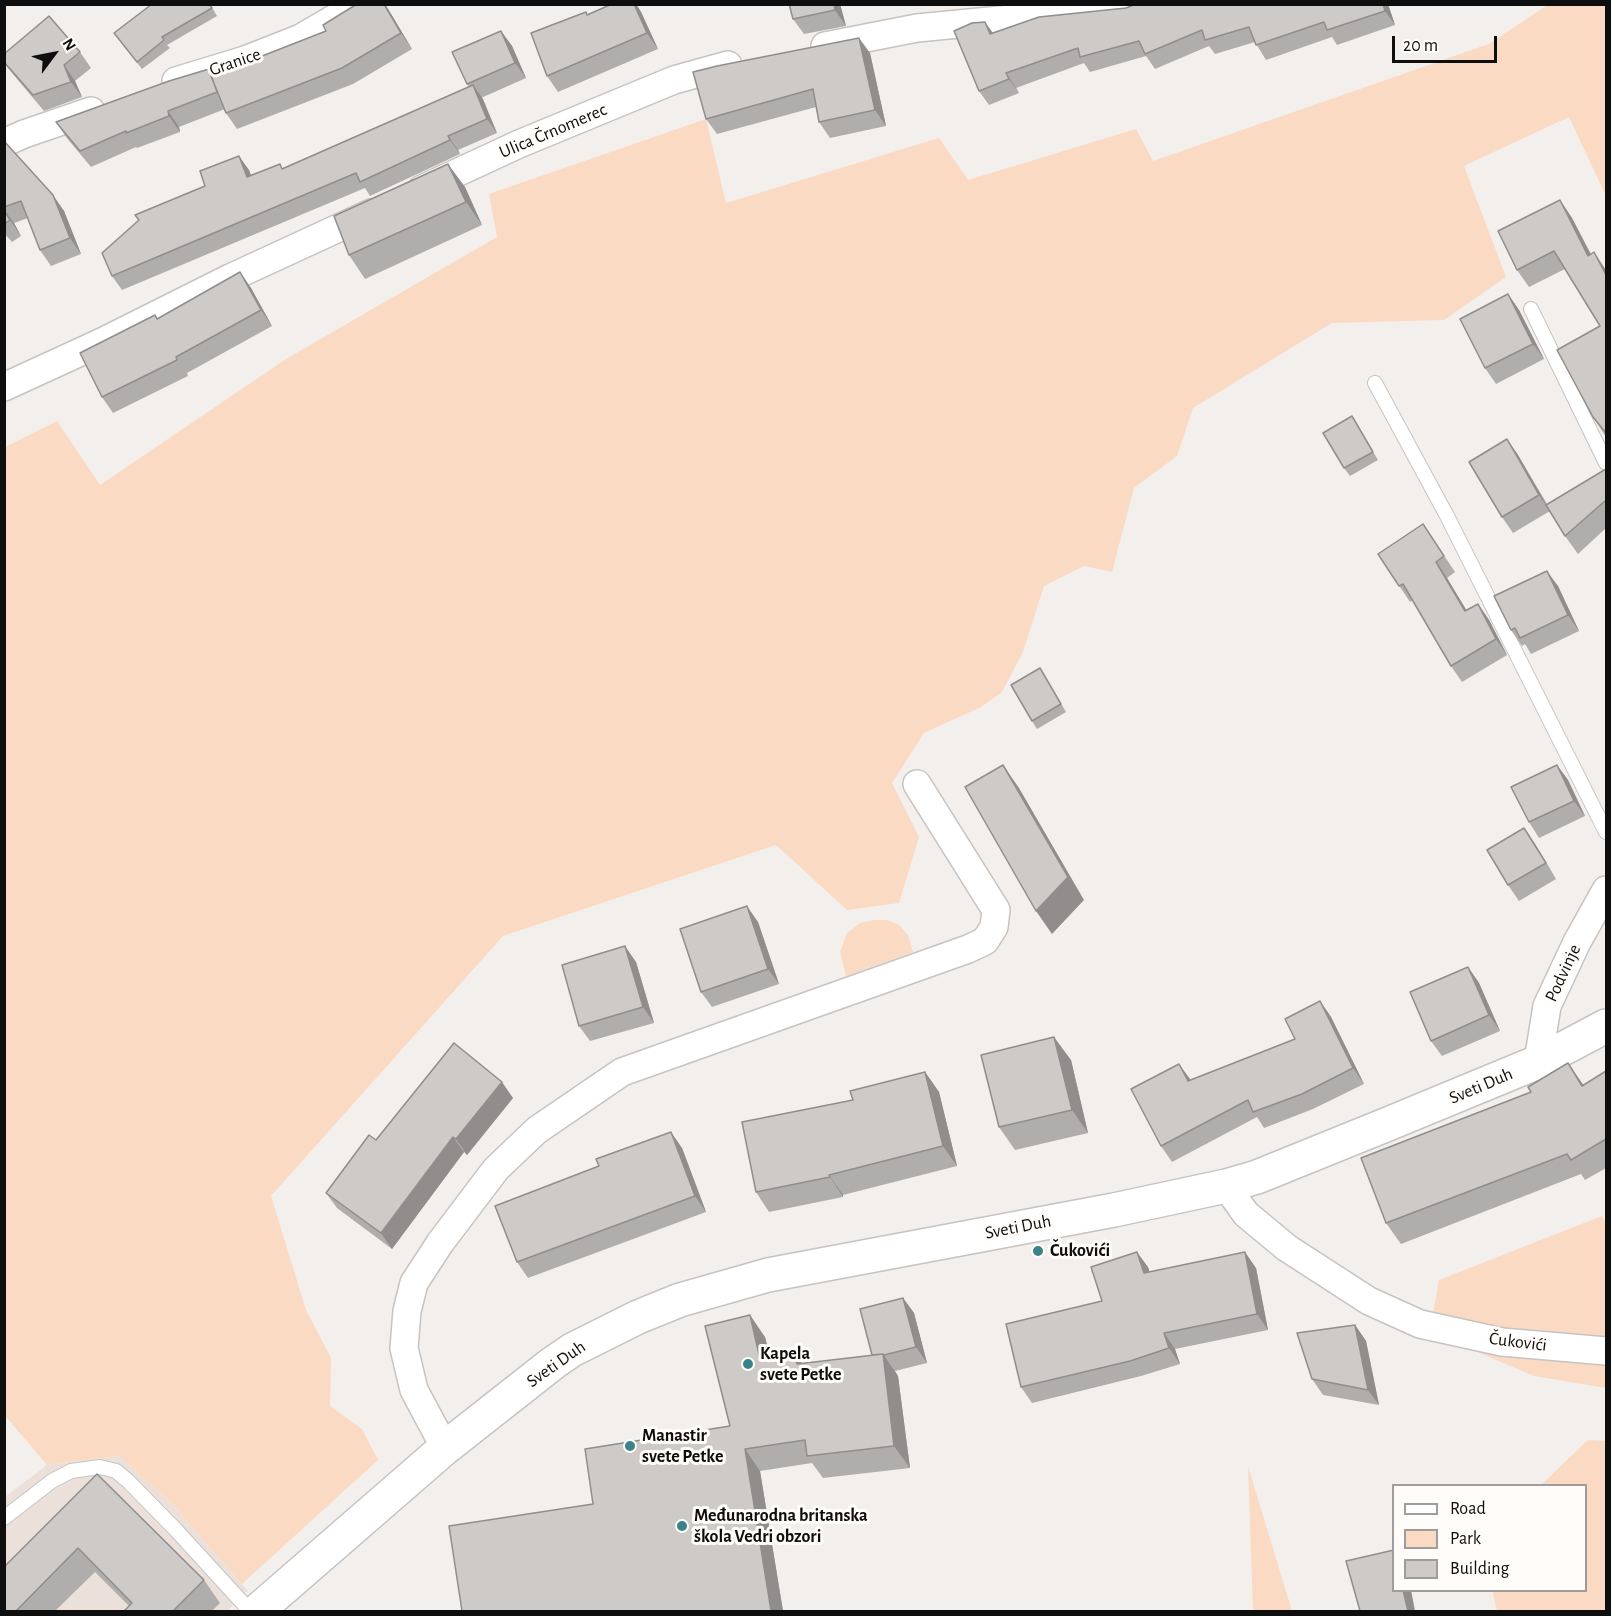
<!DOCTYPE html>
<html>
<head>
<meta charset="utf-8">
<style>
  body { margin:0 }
  #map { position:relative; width:1611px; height:1616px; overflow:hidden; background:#f2efed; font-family:"Alegreya Sans",sans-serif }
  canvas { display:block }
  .frame { position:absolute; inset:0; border:6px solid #0f0e0e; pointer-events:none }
  .legend { position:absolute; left:1392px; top:1484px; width:195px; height:108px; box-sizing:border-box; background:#fffcfa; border:2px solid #9f9d9c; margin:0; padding:8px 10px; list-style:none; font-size:18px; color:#0f0e0e }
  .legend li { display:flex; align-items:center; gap:12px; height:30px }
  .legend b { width:30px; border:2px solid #9f9d9c }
  .north { position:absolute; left:24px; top:24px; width:60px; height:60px; -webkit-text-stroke:4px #fffcfa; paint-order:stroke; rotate:58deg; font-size:16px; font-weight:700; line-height:24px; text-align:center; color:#0f0e0e }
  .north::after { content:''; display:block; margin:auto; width:21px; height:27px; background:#0f0e0e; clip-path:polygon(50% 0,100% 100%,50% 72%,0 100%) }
  .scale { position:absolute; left:1392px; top:36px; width:105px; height:27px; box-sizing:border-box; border:3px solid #0f0e0e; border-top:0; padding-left:8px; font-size:18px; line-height:21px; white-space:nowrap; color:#0f0e0e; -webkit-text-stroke:4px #fffcfa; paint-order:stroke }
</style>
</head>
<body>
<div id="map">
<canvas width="1611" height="1616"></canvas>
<div class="frame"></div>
<ul class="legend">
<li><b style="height:8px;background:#fff"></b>Road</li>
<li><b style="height:16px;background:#fbdac4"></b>Park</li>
<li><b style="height:16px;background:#cdcac8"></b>Building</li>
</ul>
<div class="north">N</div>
<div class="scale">20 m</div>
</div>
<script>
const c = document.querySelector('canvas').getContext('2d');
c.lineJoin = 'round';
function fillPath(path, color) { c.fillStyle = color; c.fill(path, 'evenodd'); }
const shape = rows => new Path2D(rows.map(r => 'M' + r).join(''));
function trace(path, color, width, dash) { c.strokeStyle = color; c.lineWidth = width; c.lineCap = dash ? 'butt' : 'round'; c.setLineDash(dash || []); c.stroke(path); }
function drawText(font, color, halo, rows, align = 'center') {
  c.font = font + ' "Alegreya Sans",sans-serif'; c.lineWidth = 6; c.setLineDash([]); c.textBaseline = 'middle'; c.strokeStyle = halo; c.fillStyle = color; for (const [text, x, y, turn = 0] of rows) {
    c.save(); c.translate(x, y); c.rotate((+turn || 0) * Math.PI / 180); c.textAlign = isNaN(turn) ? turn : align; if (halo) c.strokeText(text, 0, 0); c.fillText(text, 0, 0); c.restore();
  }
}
const built = shape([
  [119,1456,171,1503,248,1591,227,1611,5,1612,5,1497,47,1465]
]);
const green = shape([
  [1549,4,1606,5,1606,196,1569,117,1464,166,1506,277,1444,320,1332,323,1193,408,1177,456,1134,488,1112,572,1084,566,1044,586,1023,652,1002,692,981,707,924,733,892,783,919,837,899,903,847,910,776,845,503,936,271,1196,306,1310,331,1358,330,1406,362,1429,378,1460,242,1584,171,1503,119,1456,47,1465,7,1418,4,1419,5,447,57,421,100,485,286,359,497,237,489,194,706,119,726,203,939,138,968,180,1136,129,1153,161,1489,44],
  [874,920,887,920,899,925,908,935,913,952,846,976,840,952,847,933,860,923],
  [1602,1216,1606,1223,1606,1388,1534,1376,1430,1332,1439,1280],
  [1588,1440,1606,1441,1606,1611,1497,1611,1493,1595,1494,1591,1586,1590,1586,1486,1541,1485],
  [1248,1466,1292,1611,1253,1611]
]);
const lane = shape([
  [1531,309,1606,463],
  [1375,383,1447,516,1606,832],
  [4,1518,52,1481,71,1471,100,1467,116,1471,128,1481,176,1530,251,1612]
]);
const street = shape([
  [825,46,917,28,1134,7,1141,4],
  [176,81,245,60,301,38,359,4],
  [4,143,24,134,91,111],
  [422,189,519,144,674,80,728,65],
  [4,387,102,342,230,278,371,213],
  [1538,1062,1547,1006,1577,942,1606,890],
  [1226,1186,1246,1214,1287,1248,1369,1301,1420,1324,1502,1342,1606,1351],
  [445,1448,414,1390,404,1348,407,1311,414,1283,440,1243,496,1169,537,1130,622,1072,968,949,985,941,994,927,996,910,917,784]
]);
const secondary = shape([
  [256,1612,445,1448,553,1363,572,1350,638,1317,680,1300,768,1275,1114,1210,1226,1186,1257,1177,1388,1124,1538,1062,1606,1026]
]);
const wall = shape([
  [152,4,210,4,217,16,167,45,170,48,142,69,120,41],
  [612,4,636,4,641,12,658,49,558,92,547,76,586,12,588,15],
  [840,4,846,26,804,34,793,19],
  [1136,4,1388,4,1395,25,1337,45,1332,37,1266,60,1255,42,1215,54,1209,46,1155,69,1146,56,1090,72,1084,63,1016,88,1019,93,989,105,979,91,993,33,1126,8],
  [388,9,412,49,353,84,237,129,226,113,225,109,179,127,180,132,137,148,136,147,91,167,66,137,56,122,213,75],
  [501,31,512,46,526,78,481,98,497,133,458,150,460,154,370,196,365,188,122,290,112,276,139,221,135,215,249,170,251,176,283,168,469,87,467,84],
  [80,52,91,68,75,81,82,97,44,111,12,73,4,63,4,54],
  [870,53,886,126,830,138,819,122,816,107,717,134,706,119],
  [4,141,64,211,81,254,51,266,40,250,28,218,14,223,21,236,12,242,4,233],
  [465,187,482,225,365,279,349,255],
  [1560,200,1572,218,1591,254,1606,270,1606,437,1593,417,1600,326,1565,269,1529,287,1517,270],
  [240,272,251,288,272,326,187,373,188,376,113,413,102,397,155,315,158,319],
  [1508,294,1519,310,1544,359,1496,384,1485,368],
  [1352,416,1378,460,1350,476,1344,468],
  [1507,439,1518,455,1547,504,1606,469,1606,528,1578,554,1565,536,1550,511,1513,533,1502,517],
  [1423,524,1455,572,1447,578,1466,610,1478,604,1489,620,1507,655,1462,682,1451,666,1413,600,1410,602,1378,554],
  [1558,586,1579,631,1531,654,1525,644,1522,646,1511,630],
  [1045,676,1066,712,1037,729,1032,721],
  [1557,765,1568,780,1585,816,1539,838,1529,822],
  [1524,828,1535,844,1556,879,1519,901,1508,885],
  [758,922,779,984,712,1007,701,992],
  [636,962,654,1023,590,1041,579,1026],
  [1468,967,1479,983,1500,1031,1442,1056,1431,1041],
  [1320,1001,1331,1017,1364,1084,1313,1109,1264,1128,1257,1117,1172,1162,1161,1146,1190,1081,1295,1039],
  [1071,1060,1088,1133,1015,1150,999,1127],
  [1606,1071,1606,1168,1585,1180,1581,1174,1401,1244,1386,1223,1583,1085],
  [925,1072,939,1092,957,1166,843,1195,843,1197,769,1212,756,1192,853,1100],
  [513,1098,467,1155,464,1152,392,1249,337,1208,326,1193,376,1140],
  [682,1148,706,1212,528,1278,517,1262],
  [1148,1267,1149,1272,1256,1268,1268,1330,1175,1349,1180,1364,1141,1376,1032,1403,1021,1387,1102,1301],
  [903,1298,914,1313,927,1363,895,1371,898,1376,910,1468,823,1478,812,1463,760,1471,783,1611,593,1504,730,1426,765,1337,770,1357,802,1364,872,1355],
  [1355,1325,1366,1341,1379,1405,1323,1395,1312,1379],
  [97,1474,204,1580,220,1603,212,1611,124,1611,129,1606,95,1572,55,1611,4,1611]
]);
const shadedWall = shape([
  [384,4,385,4,412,49,401,33],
  [634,4,636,4,641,12,658,49,647,33],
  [834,4,840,4,846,26,835,10],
  [1383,4,1388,4,1395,25,1385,11],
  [985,22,995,36,990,34],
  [501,31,512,46,526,78,515,63],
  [859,38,870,53,886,126,875,110],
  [64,65,75,81,82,97,71,82],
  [1006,73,1016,88,1019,93,1009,79],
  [473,85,483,99,497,133,487,119],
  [168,111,179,127,180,132,169,116],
  [448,136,458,150,460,154,450,140],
  [239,156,249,170,257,191,247,177],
  [448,164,465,187,482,225,466,202],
  [53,195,64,211,81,254,70,238],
  [1560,200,1572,218,1600,273,1588,256],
  [4,210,14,223,21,236,10,220],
  [1594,252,1606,270,1606,275],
  [240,272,251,288,272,326,261,310],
  [1508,294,1519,310,1544,359,1533,344],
  [1507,439,1518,455,1550,511,1539,495],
  [1436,562,1447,578,1476,626,1465,611],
  [1547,571,1558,586,1579,631,1568,615],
  [1478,604,1489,620,1507,655,1496,639],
  [1003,765,1019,788,1084,900,1052,934,1036,911],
  [1557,765,1568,780,1585,816,1574,801],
  [1524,828,1535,844,1556,879,1546,863],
  [747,906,758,922,779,984,768,969],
  [625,946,636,962,654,1023,643,1007],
  [1468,967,1479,983,1500,1031,1489,1015],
  [1320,1001,1331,1017,1364,1084,1353,1068],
  [1054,1037,1071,1060,1088,1133,1072,1110],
  [1568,1063,1582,1083,1596,1106,1582,1086],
  [1179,1064,1190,1079,1199,1097,1188,1081],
  [925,1072,939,1092,957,1166,943,1146],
  [502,1082,513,1098,467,1155,456,1139],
  [671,1132,682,1148,706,1212,695,1196],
  [453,1137,464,1152,392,1249,381,1233],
  [829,1175,843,1195,843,1197,830,1177],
  [1137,1252,1148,1267,1155,1288,1144,1273],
  [1245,1252,1256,1268,1268,1330,1257,1314],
  [903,1298,914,1313,927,1363,916,1347],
  [750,1315,765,1337,776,1381,760,1359],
  [1355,1325,1366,1341,1379,1405,1368,1390],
  [1164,1333,1175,1349,1180,1364,1169,1348],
  [795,1354,810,1375,797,1364],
  [883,1354,898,1376,910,1468,894,1446],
  [745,1449,760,1471,783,1611,771,1611],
  [1403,1590,1411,1590,1415,1611,1408,1611]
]);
const building = shape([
  [152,4,209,4,212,8,162,37,164,40,137,62,114,33,152,4],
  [357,4,384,4,401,33,342,68,226,113,211,76,326,31,323,25,357,4],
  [612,4,634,4,647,33,547,76,531,33,586,12,587,15,612,4],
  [789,4,834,4,835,10,793,19,789,4],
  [1136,4,1383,4,1385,11,1327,30,1324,22,1256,45,1249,27,1205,40,1202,30,1145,54,1139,41,1080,57,1078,48,1006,73,1009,79,979,91,954,31,972,23,985,22,990,34,1039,17,1126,8,1136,4],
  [49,16,80,52,64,65,71,82,33,95,4,62,4,54,49,16],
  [501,31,515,63,467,84,452,52,501,31],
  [859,38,875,110,819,122,813,89,706,119,693,72,717,66,859,38],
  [209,69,217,92,168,111,169,116,126,133,126,131,80,151,56,122,169,81,209,69],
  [473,85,487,119,448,136,450,140,360,182,356,173,112,276,102,253,139,220,135,215,205,186,200,171,239,156,247,177,280,164,282,169,473,85],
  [4,141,53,195,70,238,40,250,21,201,4,207,4,141],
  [448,164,466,202,349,255,334,216,448,164],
  [1560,200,1588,256,1594,252,1606,275,1606,433,1593,417,1557,350,1600,326,1554,251,1517,270,1498,231,1560,200],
  [4,210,10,220,4,224,4,210],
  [240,272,261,310,176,357,177,360,102,397,80,353,155,315,157,319,240,272],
  [1508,294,1533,344,1485,368,1460,319,1508,294],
  [1352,416,1373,452,1344,468,1323,433,1352,416],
  [1507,439,1539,495,1502,517,1469,462,1507,439],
  [1606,469,1606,500,1565,536,1546,505,1606,469],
  [1423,524,1444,556,1436,562,1465,611,1478,604,1496,639,1451,666,1403,584,1399,586,1378,554,1423,524],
  [1547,571,1568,615,1520,638,1515,628,1511,630,1494,596,1547,571],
  [1040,668,1061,704,1032,721,1011,685,1040,668],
  [1003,765,1068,877,1036,911,965,787,1003,765],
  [1557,765,1574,801,1529,822,1511,787,1557,765],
  [1524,828,1546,863,1508,885,1487,850,1524,828],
  [747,906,768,969,701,992,680,929,747,906],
  [625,946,643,1007,579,1026,562,965,625,946],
  [1468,967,1489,1015,1431,1041,1410,992,1468,967],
  [1320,1001,1353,1068,1302,1094,1253,1112,1248,1100,1161,1146,1131,1089,1179,1064,1188,1081,1295,1039,1285,1019,1320,1001],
  [1054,1037,1072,1110,999,1127,981,1055,1054,1037],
  [454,1043,502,1082,456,1139,453,1137,381,1233,326,1193,369,1135,376,1140,454,1043],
  [1568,1063,1582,1086,1606,1071,1606,1139,1571,1160,1567,1154,1386,1223,1361,1158,1531,1092,1528,1087,1568,1063],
  [925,1072,943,1146,829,1175,830,1177,756,1192,742,1122,853,1100,850,1091,925,1072],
  [671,1132,695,1196,517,1262,495,1206,599,1166,596,1159,671,1132],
  [1137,1252,1144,1273,1245,1252,1257,1314,1164,1333,1169,1348,1130,1361,1021,1387,1006,1324,1102,1301,1091,1267,1137,1252],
  [903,1298,916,1347,884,1355,883,1354,872,1355,860,1309,903,1298],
  [750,1315,760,1359,795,1354,797,1364,883,1354,894,1446,807,1456,805,1440,745,1449,771,1611,462,1611,449,1526,593,1504,585,1449,730,1426,705,1326,750,1315],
  [1355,1325,1368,1390,1312,1379,1297,1333,1355,1325],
  [97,1474,204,1580,173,1611,124,1611,132,1603,78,1548,16,1611,4,1611,4,1567,97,1474],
  [1394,1550,1394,1590,1403,1590,1408,1611,1360,1611,1346,1561,1394,1550]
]);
const markers = [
  [1038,1251,6,"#3b838a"],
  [748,1364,6,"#3b838a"],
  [630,1446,6,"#3b838a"],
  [682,1526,6,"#3b838a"]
];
const streetNames = [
  ["Granice",235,62,-19],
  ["Ulica Črnomerec",553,131,-23],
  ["Podvinje",1563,973,-65],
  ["Sveti Duh",1481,1086,-23],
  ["Sveti Duh",1018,1227,-11],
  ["Čukovići",1518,1342,7],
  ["Sveti Duh",556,1364,-35]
];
const poiNames = [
  ["Čukovići",1050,1251],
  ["Kapela",760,1354],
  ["svete Petke",760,1375],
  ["Manastir",642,1436],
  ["svete Petke",642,1457],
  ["Međunarodna britanska",694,1516],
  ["škola Vedri obzori",694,1537]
];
fillPath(built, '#ebe0da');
fillPath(green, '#fbdac4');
trace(lane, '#c6c3c1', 16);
trace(street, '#c6c3c1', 30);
trace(secondary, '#c6c3c1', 36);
trace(lane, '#fff', 14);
trace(street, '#fff', 27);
trace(secondary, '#fff', 33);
fillPath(wall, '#b0aeac');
fillPath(shadedWall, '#908d8c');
fillPath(building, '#cdcac8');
trace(building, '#908d8c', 1.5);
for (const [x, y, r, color] of markers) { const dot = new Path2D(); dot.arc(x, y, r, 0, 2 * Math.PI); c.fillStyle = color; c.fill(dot); trace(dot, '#fffcfa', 2); }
drawText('18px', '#0f0e0e', '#fffcfa', streetNames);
drawText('bold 18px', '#0f0e0e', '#fffcfa', poiNames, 'left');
</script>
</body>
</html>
